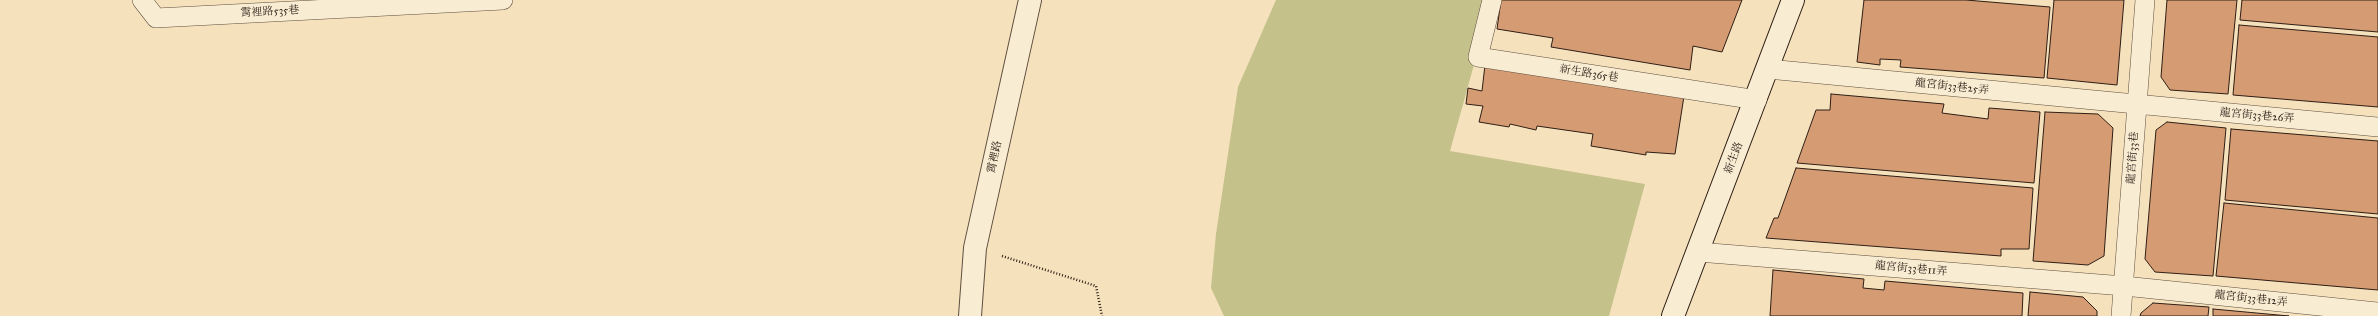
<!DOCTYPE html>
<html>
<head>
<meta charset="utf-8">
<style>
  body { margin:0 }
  canvas { display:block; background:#f5e1bc }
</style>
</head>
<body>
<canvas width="2378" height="316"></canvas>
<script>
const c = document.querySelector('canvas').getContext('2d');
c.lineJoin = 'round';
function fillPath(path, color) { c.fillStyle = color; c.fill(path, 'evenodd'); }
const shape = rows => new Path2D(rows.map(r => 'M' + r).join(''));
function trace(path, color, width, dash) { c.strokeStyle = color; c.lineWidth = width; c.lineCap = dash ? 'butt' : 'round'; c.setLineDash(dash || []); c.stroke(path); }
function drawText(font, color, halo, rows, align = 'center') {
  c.font = font + ' "IM FELL Great Primer","Noto Serif TC",serif'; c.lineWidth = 3.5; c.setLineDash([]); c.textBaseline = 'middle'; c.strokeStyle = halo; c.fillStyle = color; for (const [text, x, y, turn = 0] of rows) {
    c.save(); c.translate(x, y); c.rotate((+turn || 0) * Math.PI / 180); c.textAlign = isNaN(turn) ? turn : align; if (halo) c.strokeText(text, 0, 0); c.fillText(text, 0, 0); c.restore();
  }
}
const green = shape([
  [1276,0,1492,0,1450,151,1645,184,1609,316,1224,316,1211,288,1216,234,1238,87]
]);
const building = shape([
  [1501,0,1742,0,1722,52,1693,46,1690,70,1551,47,1553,38,1497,29,1501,0],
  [1864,0,1966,0,2050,7,2044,78,1900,67,1901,60,1880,59,1880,65,1857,62,1864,0],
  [2054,0,2124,0,2117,85,2047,78,2054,0],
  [2167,0,2237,0,2228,94,2170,90,2161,77,2167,0],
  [2242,0,2378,0,2378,32,2240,20,2242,0],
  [2239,25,2378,37,2378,107,2233,95,2239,25],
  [1485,65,1684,96,1675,154,1646,152,1646,155,1591,146,1593,134,1537,126,1536,130,1510,124,1509,127,1479,122,1483,106,1466,104,1468,88,1482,91,1485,65],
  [1831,94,1944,104,1942,113,1988,119,1989,108,2040,112,2034,183,1797,163,1816,110,1830,110,1831,94],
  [2045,112,2098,114,2113,128,2104,256,2088,265,2033,261,2045,112],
  [2167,122,2226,128,2213,276,2155,272,2145,259,2156,130,2167,122],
  [2231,129,2378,141,2378,214,2225,200,2231,129],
  [1796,168,2033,188,2029,249,2001,249,2001,256,1766,238,1774,218,1778,218,1796,168],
  [2224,203,2378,218,2378,290,2216,276,2224,203],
  [1773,270,1864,279,1863,288,1884,290,1885,281,2023,293,2022,316,1770,316,1773,270],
  [2030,292,2083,297,2097,311,2097,316,2028,316,2030,292],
  [2153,303,2209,307,2208,316,2140,316,2141,313,2153,303],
  [2213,309,2289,316,2213,316,2213,309]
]);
const path = shape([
  [1002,256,1096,286,1102,316]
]);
const lane = shape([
  [142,0,156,18,503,0],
  [1492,0,1478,57,1757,100],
  [1768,69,2378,127],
  [1698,252,2124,286,2378,312],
  [2121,316,2145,0]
]);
const street = shape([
  [970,316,975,248,1030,0]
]);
const secondary = shape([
  [1673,316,1793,0]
]);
const streetNames = [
  ["霄裡路535巷",270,12,-3],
  ["新生路365巷",1589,74,9],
  ["龍宮街33巷25弄",1952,87,6],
  ["龍宮街33巷26弄",2257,116,5],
  ["霄裡路",995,157,-78],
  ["新生路",1734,158,-69],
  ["龍宮街33巷",2133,158,-86],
  ["龍宮街33巷11弄",1911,269,5],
  ["龍宮街33巷12弄",2251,299,6]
];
fillPath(green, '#c4c18b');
fillPath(building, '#d59c74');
trace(building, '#2e1e15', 1);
trace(lane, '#604f3f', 20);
trace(street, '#604f3f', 24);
trace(secondary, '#2e1e15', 24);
trace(path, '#2e1e15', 2.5, [1, 2]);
trace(lane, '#f8ecd3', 19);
trace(street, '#f8ecd3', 22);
trace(secondary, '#f8ecd3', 22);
drawText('11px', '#2e1e15', '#f8ecd3', streetNames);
</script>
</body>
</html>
